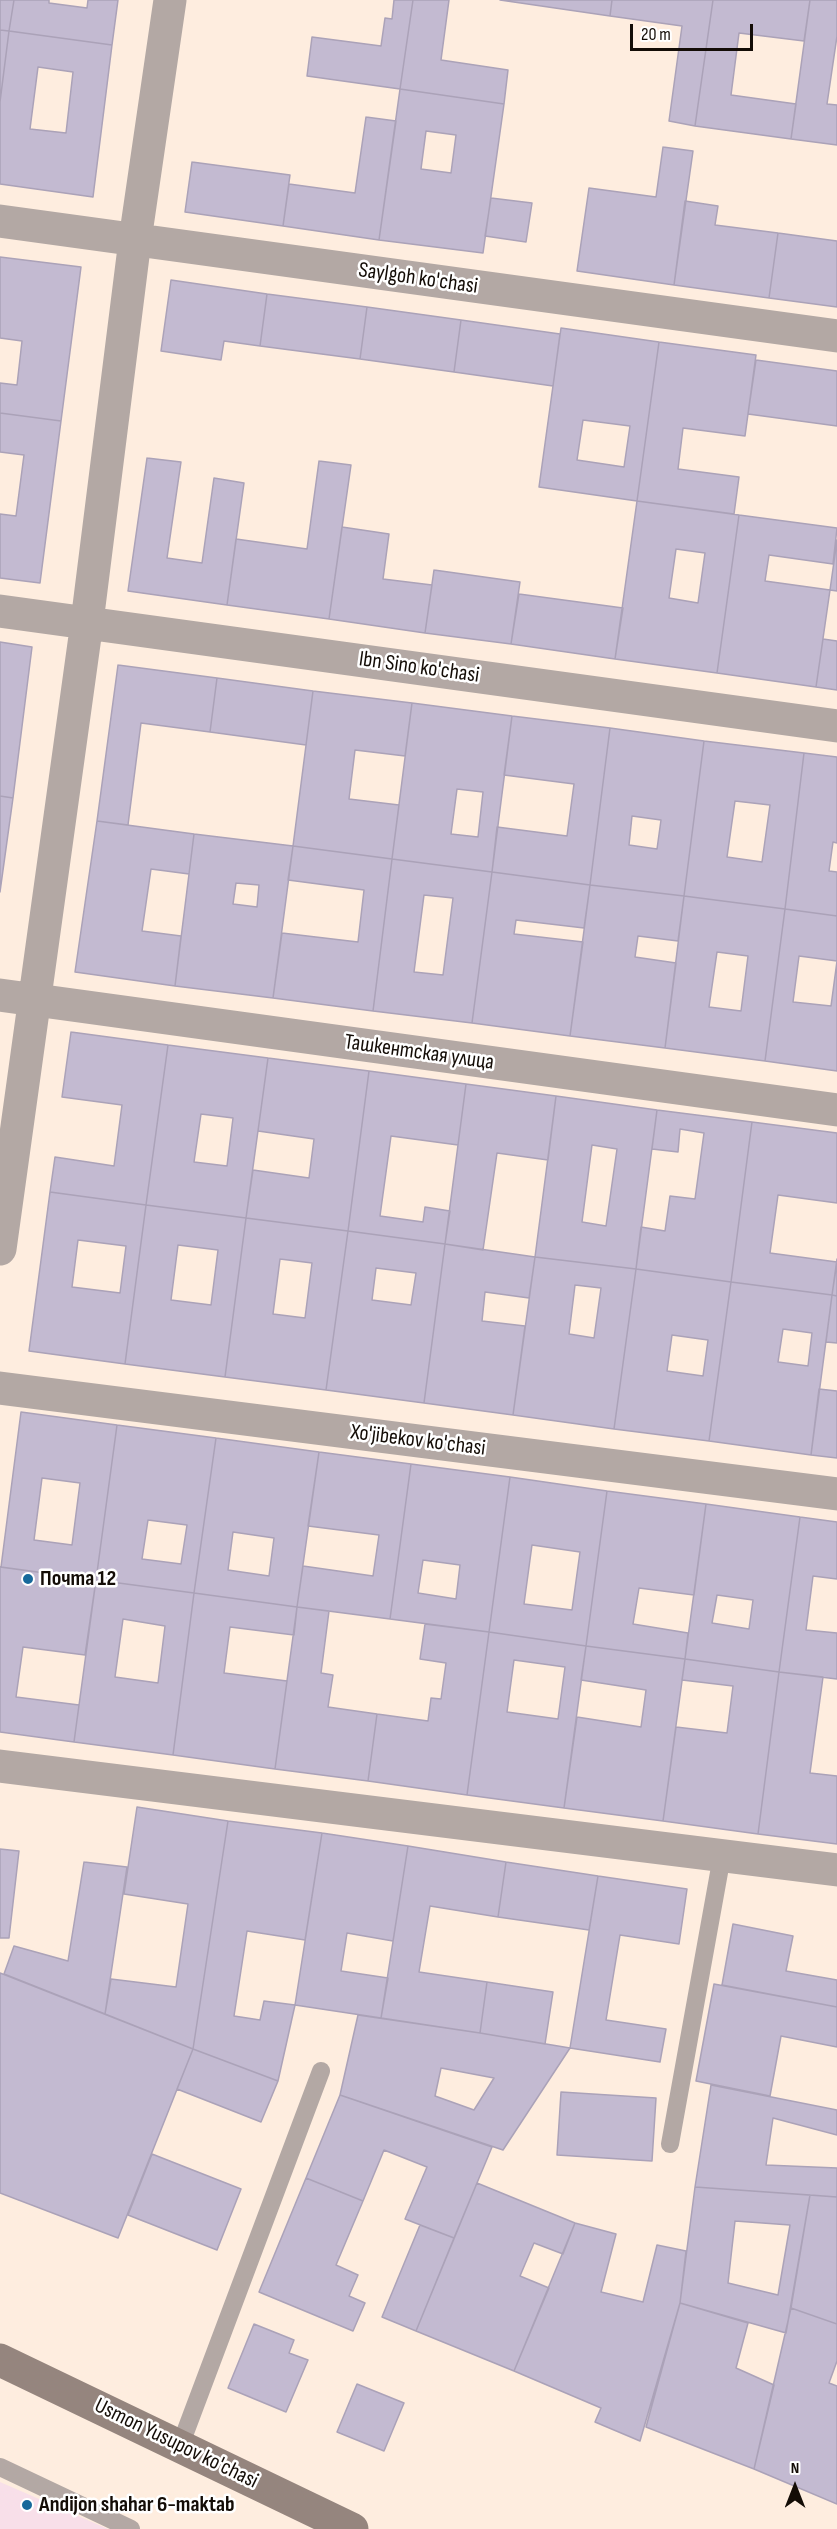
<!DOCTYPE html>
<html>
<head>
<meta charset="utf-8">
<style>
  body { margin:0 }
  #map { position:relative; width:837px; height:2529px; overflow:hidden; background:#feeddf; font-family:"Sofia Sans Condensed",sans-serif }
  canvas { display:block }
  .north { position:absolute; left:765px; top:2457px; width:60px; height:60px; -webkit-text-stroke:4px #fff; paint-order:stroke; rotate:0deg; font-size:16px; font-weight:700; line-height:24px; text-align:center; color:#130c06 }
  .north::after { content:''; display:block; margin:auto; width:21px; height:27px; background:#130c06; clip-path:polygon(50% 0,100% 100%,50% 72%,0 100%) }
  .scale { position:absolute; left:630px; top:24px; width:123px; height:27px; box-sizing:border-box; border:3px solid #130c06; border-top:0; padding-left:8px; font-size:18px; line-height:21px; white-space:nowrap; color:#130c06; -webkit-text-stroke:4px #fff; paint-order:stroke }
</style>
</head>
<body>
<div id="map">
<canvas width="837" height="2529"></canvas>
<div class="north">N</div>
<div class="scale">20 m</div>
</div>
<script>
const c = document.querySelector('canvas').getContext('2d');
c.lineJoin = 'round';
function fillPath(path, color) { c.fillStyle = color; c.fill(path, 'evenodd'); }
const shape = rows => new Path2D(rows.map(r => 'M' + r).join(''));
function trace(path, color, width, dash) { c.strokeStyle = color; c.lineWidth = width; c.lineCap = dash ? 'butt' : 'round'; c.setLineDash(dash || []); c.stroke(path); }
function drawText(font, color, halo, rows, align = 'center') {
  c.font = font + ' "Sofia Sans Condensed",sans-serif'; c.lineWidth = 5; c.setLineDash([]); c.textBaseline = 'middle'; c.strokeStyle = halo; c.fillStyle = color; for (const [text, x, y, turn = 0] of rows) {
    c.save(); c.translate(x, y); c.rotate((+turn || 0) * Math.PI / 180); c.textAlign = isNaN(turn) ? turn : align; if (halo) c.strokeText(text, 0, 0); c.fillText(text, 0, 0); c.restore();
  }
}
const education = shape([
  [0,2482,108,2529,0,2529]
]);
const building = shape([
  [0,0,14,0,9,31,0,30,0,0],
  [14,0,49,0,49,3,87,8,88,0,118,0,112,45,9,31,14,0],
  [394,0,413,0,400,89,307,76,312,37,381,46,385,18,392,19,394,0],
  [413,0,449,0,441,60,508,70,504,104,400,89,413,0],
  [500,0,612,0,610,16,500,0],
  [612,0,713,0,695,126,669,121,682,26,610,16,612,0],
  [713,0,810,0,804,41,739,33,731,95,796,104,791,139,695,126,713,0],
  [810,0,837,0,837,36,827,104,837,105,837,145,791,139,810,0],
  [0,30,9,31,0,102,0,30],
  [9,31,112,45,93,197,0,184,0,102,9,31],
  [38,67,73,72,66,133,30,129,38,67],
  [400,89,504,104,483,253,379,240,400,89],
  [426,131,456,135,451,173,421,169,426,131],
  [366,117,396,121,379,240,283,226,289,184,355,193,366,117],
  [663,147,693,151,674,285,577,271,589,188,656,197,663,147],
  [192,162,290,175,283,226,185,212,192,162],
  [491,198,532,203,526,242,485,236,491,198],
  [685,201,718,206,715,225,778,233,769,298,674,285,685,201],
  [778,233,837,241,837,307,769,298,778,233],
  [0,257,81,267,61,421,0,413,0,383,17,385,22,341,0,338,0,257],
  [171,280,267,294,260,346,224,341,221,360,161,351,171,280],
  [267,294,367,307,360,359,260,346,267,294],
  [367,307,461,320,454,372,360,359,367,307],
  [461,320,560,334,553,386,454,372,461,320],
  [561,328,659,342,637,501,539,487,561,328],
  [583,420,630,426,624,467,577,460,583,420],
  [659,342,756,355,745,436,683,428,678,469,739,477,734,514,637,501,659,342],
  [756,360,837,371,837,426,748,414,756,360],
  [0,413,61,421,40,583,0,578,0,514,16,516,24,455,0,452,0,413],
  [147,458,181,462,167,558,202,563,214,478,244,483,227,605,128,591,147,458],
  [319,461,351,465,329,619,227,605,236,539,307,549,319,461],
  [637,501,739,515,717,673,615,659,637,501],
  [676,549,705,553,698,603,669,598,676,549],
  [739,515,837,528,833,564,769,555,765,581,830,590,816,687,717,673,739,515],
  [342,527,389,534,383,579,432,585,425,633,329,619,342,527],
  [837,540,837,591,830,590,837,540],
  [434,570,520,582,511,644,425,633,434,570],
  [519,594,623,608,615,659,511,644,519,594],
  [823,639,837,641,837,690,816,687,823,639],
  [0,642,32,647,13,798,0,796,0,642],
  [118,665,217,678,210,732,141,723,128,825,97,821,118,665],
  [217,678,313,691,306,745,210,732,217,678],
  [313,691,412,703,405,756,355,750,349,799,399,805,392,859,293,846,313,691],
  [412,703,512,716,492,872,392,859,412,703],
  [457,789,483,792,478,837,451,834,457,789],
  [512,716,610,728,590,885,492,872,497,827,567,836,574,784,504,775,512,716],
  [610,728,704,741,684,896,590,885,610,728],
  [632,816,661,820,657,849,629,845,632,816],
  [704,741,804,753,785,909,684,896,704,741],
  [735,801,770,805,762,862,727,857,735,801],
  [804,753,837,757,837,843,833,842,829,871,837,872,837,916,785,909,804,753],
  [0,796,13,798,0,892,0,796],
  [97,821,194,834,189,874,151,869,142,931,181,936,175,986,75,972,97,821],
  [194,834,293,846,273,998,175,986,194,834],
  [236,883,259,885,257,907,233,904,236,883],
  [293,846,392,859,373,1011,273,998,282,933,358,942,364,890,288,880,293,846],
  [392,859,492,872,472,1023,373,1011,392,859],
  [424,895,453,898,443,975,414,972,424,895],
  [492,872,590,885,584,928,516,920,514,934,583,942,570,1036,472,1023,492,872],
  [590,885,684,896,678,941,638,936,635,957,676,963,665,1048,570,1036,590,885],
  [684,896,785,909,765,1061,665,1048,684,896],
  [717,952,748,956,741,1011,709,1007,717,952],
  [785,909,837,916,837,1071,765,1061,785,909],
  [799,956,837,961,831,1006,793,1002,799,956],
  [71,1032,168,1045,146,1205,50,1192,55,1157,114,1166,122,1105,62,1097,71,1032],
  [168,1045,268,1058,246,1218,146,1205,168,1045],
  [201,1114,233,1118,227,1166,194,1162,201,1114],
  [268,1058,369,1071,348,1231,246,1218,253,1170,309,1178,314,1139,258,1131,268,1058],
  [369,1071,466,1084,458,1145,391,1136,380,1216,423,1222,425,1207,450,1211,445,1244,348,1231,369,1071],
  [466,1084,556,1096,548,1160,497,1153,483,1250,445,1244,466,1084],
  [556,1096,657,1110,636,1269,535,1257,556,1096],
  [592,1145,617,1149,606,1226,582,1222,592,1145],
  [657,1110,752,1122,731,1282,636,1269,641,1227,665,1231,670,1196,695,1199,704,1133,680,1129,678,1152,652,1149,657,1110],
  [752,1122,837,1133,837,1203,778,1195,770,1253,837,1262,832,1295,731,1282,752,1122],
  [50,1192,146,1205,125,1364,29,1351,50,1192],
  [78,1240,126,1246,120,1293,72,1287,78,1240],
  [146,1205,246,1218,225,1377,125,1364,146,1205],
  [178,1245,218,1250,211,1305,171,1300,178,1245],
  [246,1218,348,1231,326,1390,225,1377,246,1218],
  [280,1259,312,1263,305,1318,273,1314,280,1259],
  [348,1231,445,1244,424,1403,326,1390,348,1231],
  [376,1268,416,1273,411,1305,372,1300,376,1268],
  [445,1244,535,1257,529,1298,485,1292,482,1321,525,1326,513,1415,424,1403,445,1244],
  [535,1257,636,1269,614,1429,513,1415,535,1257],
  [575,1285,601,1288,594,1338,569,1334,575,1285],
  [837,1259,837,1296,832,1295,837,1259],
  [636,1269,731,1282,709,1441,614,1429,636,1269],
  [672,1335,708,1340,703,1376,667,1371,672,1335],
  [731,1282,832,1295,811,1455,709,1441,731,1282],
  [783,1329,812,1333,808,1366,778,1362,783,1329],
  [832,1295,837,1296,837,1343,826,1342,832,1295],
  [819,1389,837,1391,837,1458,811,1455,819,1389],
  [21,1412,117,1425,96,1580,1,1567,21,1412],
  [42,1478,80,1483,72,1545,34,1540,42,1478],
  [117,1425,216,1438,194,1593,96,1580,117,1425],
  [148,1520,187,1525,181,1564,142,1559,148,1520],
  [216,1438,319,1452,297,1607,194,1593,216,1438],
  [233,1532,274,1538,269,1576,228,1570,233,1532],
  [319,1452,411,1464,390,1619,297,1607,303,1566,373,1576,379,1535,308,1526,319,1452],
  [411,1464,510,1477,489,1632,390,1619,411,1464],
  [423,1560,460,1565,456,1599,418,1593,423,1560],
  [510,1477,607,1491,586,1646,489,1632,510,1477],
  [532,1545,580,1552,572,1610,524,1604,532,1545],
  [607,1491,706,1504,694,1595,639,1588,633,1624,688,1633,685,1659,586,1646,607,1491],
  [706,1504,800,1517,779,1672,685,1659,706,1504],
  [717,1595,753,1600,749,1629,712,1623,717,1595],
  [800,1517,837,1522,837,1579,813,1576,806,1630,837,1633,837,1679,779,1672,800,1517],
  [0,1567,96,1580,85,1655,23,1647,16,1697,79,1705,74,1742,0,1732,0,1567],
  [96,1580,194,1593,173,1755,74,1742,96,1580],
  [123,1619,165,1626,158,1683,115,1677,123,1619],
  [194,1593,297,1607,294,1635,230,1627,224,1673,287,1681,275,1769,173,1755,194,1593],
  [297,1607,329,1611,321,1673,333,1675,328,1707,377,1714,368,1781,275,1769,297,1607],
  [425,1624,489,1632,467,1795,368,1781,377,1714,428,1721,431,1698,441,1699,446,1663,420,1659,425,1624],
  [489,1632,586,1646,564,1808,467,1795,489,1632],
  [514,1660,565,1667,558,1719,507,1712,514,1660],
  [586,1646,685,1659,663,1821,564,1808,577,1717,641,1727,646,1690,581,1680,586,1646],
  [685,1659,779,1672,758,1834,663,1821,676,1727,727,1733,733,1686,682,1680,685,1659],
  [779,1672,823,1677,810,1773,837,1776,837,1844,758,1834,779,1672],
  [137,1807,228,1821,193,2049,105,2014,111,1979,176,1987,188,1904,124,1894,137,1807],
  [228,1821,322,1833,305,1940,247,1931,234,2016,260,2020,264,2001,295,2005,278,2081,193,2049,228,1821],
  [322,1833,408,1846,393,1941,347,1933,341,1971,388,1978,381,2018,295,2005,322,1833],
  [408,1846,506,1862,498,1917,430,1906,419,1972,487,1982,480,2033,381,2018,408,1846],
  [0,1849,19,1851,9,1938,0,1938,0,1849],
  [84,1862,127,1867,105,2014,4,1974,14,1946,68,1961,84,1862],
  [506,1862,598,1876,589,1930,498,1917,506,1862],
  [598,1876,687,1889,679,1944,620,1935,606,2020,666,2029,660,2062,570,2048,598,1876],
  [733,1924,793,1936,786,1971,837,1980,837,2007,722,1985,733,1924],
  [0,1973,193,2049,118,2238,0,2193,0,1973],
  [487,1982,553,1992,545,2044,480,2033,487,1982],
  [714,1984,837,2007,837,2047,781,2036,770,2096,696,2081,714,1984],
  [358,2015,480,2033,570,2048,503,2150,340,2095,358,2015],
  [441,2068,494,2078,474,2110,435,2096,441,2068],
  [193,2049,278,2081,261,2122,177,2089,193,2049],
  [711,2085,837,2110,837,2135,773,2118,766,2165,837,2168,837,2197,695,2187,711,2085],
  [561,2092,656,2098,652,2161,557,2155,561,2092],
  [340,2095,492,2147,454,2238,405,2219,427,2167,384,2150,363,2201,306,2178,340,2095],
  [152,2154,241,2189,217,2250,128,2215,152,2154],
  [306,2178,363,2201,336,2265,358,2275,349,2296,365,2303,353,2331,259,2292,306,2178],
  [477,2183,575,2223,563,2254,534,2243,520,2276,549,2288,514,2371,416,2331,477,2183],
  [695,2187,810,2195,786,2333,680,2303,695,2187],
  [735,2221,790,2225,778,2295,728,2283,735,2221],
  [810,2195,837,2197,837,2324,791,2308,810,2195],
  [575,2223,616,2234,601,2292,643,2302,657,2245,686,2251,680,2303,640,2441,595,2422,601,2408,514,2371,575,2223],
  [420,2225,454,2238,416,2331,382,2317,420,2225],
  [680,2303,748,2323,736,2368,774,2385,754,2469,646,2427,680,2303],
  [791,2308,837,2324,837,2361,829,2383,837,2386,837,2504,754,2469,791,2308],
  [254,2324,294,2340,289,2353,308,2360,286,2412,228,2388,254,2324],
  [357,2384,404,2403,384,2451,337,2432,357,2384]
]);
const lane = shape([
  [670,2144,722,1856],
  [180,2446,321,2071],
  [0,2467,131,2529]
]);
const street = shape([
  [0,221,837,336],
  [0,611,837,726],
  [0,995,837,1110],
  [0,1249,87,622,135,240,170,0],
  [0,1388,837,1494],
  [0,1766,837,1870]
]);
const secondary = shape([
  [0,2360,352,2529]
]);
const markers = [
  [28,1579,6,"#17699b"],
  [27,2505,6,"#17699b"]
];
const streetNames = [
  ["Saylgoh ko'chasi",418,279,8],
  ["Ibn Sino ko'chasi",419,668,8],
  ["Ташкентская улица",419,1053,8],
  ["Xo'jibekov ko'chasi",418,1441,7],
  ["Usmon Yusupov ko'chasi",176,2444,26]
];
const poiNames = [
  ["Почта 12",40,1579],
  ["Andijon shahar 6-maktab",39,2505]
];
fillPath(education, '#f8dfe9');
fillPath(building, '#c3bad1');
trace(building, '#aba2b8', 1.5);
trace(lane, '#b3a8a4', 18);
trace(street, '#b3a8a4', 33);
trace(secondary, '#95857e', 33);
for (const [x, y, r, color] of markers) { const dot = new Path2D(); dot.arc(x, y, r, 0, 2 * Math.PI); c.fillStyle = color; c.fill(dot); trace(dot, '#fff', 2); }
drawText('22px', '#130c06', '#fff', streetNames);
drawText('bold 22px', '#130c06', '#fff', poiNames, 'left');
</script>
</body>
</html>
